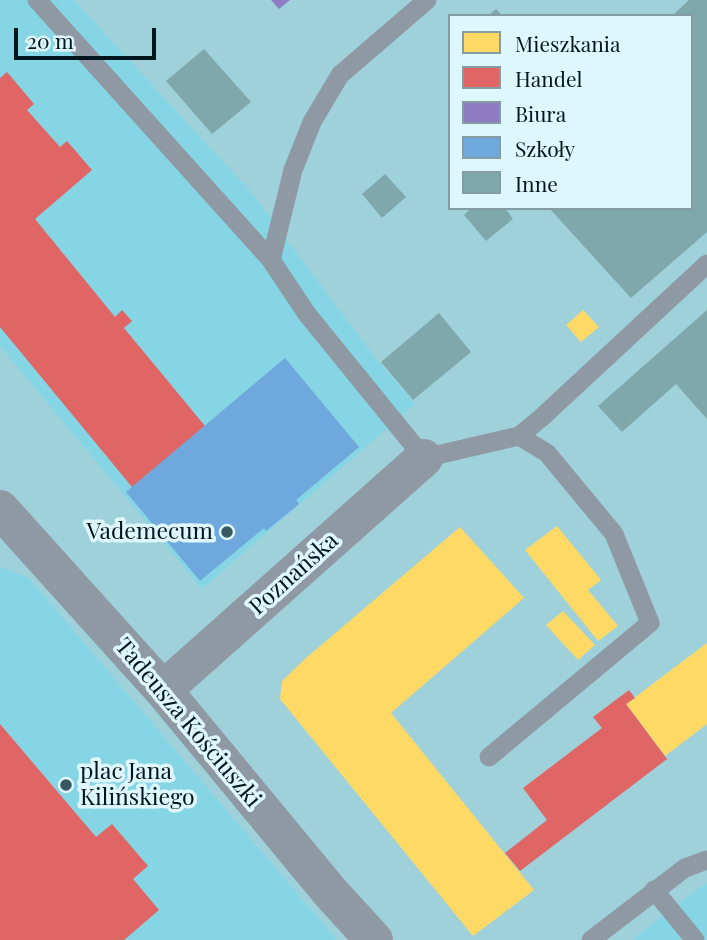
<!DOCTYPE html>
<html>
<head>
<meta charset="utf-8">
<style>
  body { margin:0 }
  #map { position:relative; width:707px; height:940px; overflow:hidden; background:#9fd1db; font-family:"Playfair Display",serif }
  canvas { display:block }
  .legend { position:absolute; left:448px; top:14px; width:245px; height:196px; box-sizing:border-box; background:#def7fc; border:2px solid #859da2; margin:0; padding:9px 12px; list-style:none; font-size:21px; color:#00161c }
  .legend li { display:flex; align-items:center; gap:14px; height:35px }
  .legend b { width:35px; border:2px solid #859da2 }
  .scale { position:absolute; left:14px; top:28px; width:142px; height:32px; box-sizing:border-box; border:4px solid #00161c; border-top:0; padding-left:9px; font-size:21px; line-height:24px; white-space:nowrap; color:#00161c; -webkit-text-stroke:5px #def7fc; paint-order:stroke }
</style>
</head>
<body>
<div id="map">
<canvas width="707" height="940"></canvas>
<ul class="legend">
<li><b style="height:19px;background:#ffd966"></b>Mieszkania</li>
<li><b style="height:19px;background:#e06666"></b>Handel</li>
<li><b style="height:19px;background:#8e7cc3"></b>Biura</li>
<li><b style="height:19px;background:#6fa8dc"></b>Szkoły</li>
<li><b style="height:19px;background:#7fa8ac"></b>Inne</li>
</ul>
<div class="scale">20 m</div>
</div>
<script>
const c = document.querySelector('canvas').getContext('2d');
c.lineJoin = 'round';
function fillPath(path, color) { c.fillStyle = color; c.fill(path, 'evenodd'); }
const shape = rows => new Path2D(rows.map(r => 'M' + r).join(''));
function trace(path, color, width, dash) { c.strokeStyle = color; c.lineWidth = width; c.lineCap = dash ? 'butt' : 'round'; c.setLineDash(dash || []); c.stroke(path); }
function drawText(font, color, halo, rows, align = 'center') {
  c.font = font + ' "Playfair Display",serif'; c.lineWidth = 7; c.setLineDash([]); c.textBaseline = 'middle'; c.strokeStyle = halo; c.fillStyle = color; for (const [text, x, y, turn = 0] of rows) {
    c.save(); c.translate(x, y); c.rotate((+turn || 0) * Math.PI / 180); c.textAlign = isNaN(turn) ? turn : align; if (halo) c.strokeText(text, 0, 0); c.fillText(text, 0, 0); c.restore();
  }
}
const built = shape([
  [0,0,74,0,251,192,377,360,415,404,202,589,0,346],
  [0,567,28,577,337,940,0,940],
  [707,883,707,940,632,940,682,901]
]);
const homes = shape([
  [583,310,599,327,581,342,566,325],
  [557,526,601,580,588,590,618,626,598,641,525,550],
  [460,527,524,598,391,713,534,890,473,936,280,699,282,681,306,658],
  [563,611,595,645,578,660,546,625],
  [707,643,707,724,665,756,626,704]
]);
const shops = shape([
  [7,72,34,104,27,110,60,147,67,141,92,170,35,219,115,317,122,310,132,321,124,328,205,426,132,487,0,327,0,78],
  [629,690,635,698,626,704,667,759,520,871,505,853,547,820,523,788,602,728,593,717],
  [0,724,96,837,112,824,148,866,133,879,159,910,124,940,0,940]
]);
const offices = shape([
  [271,0,290,0,279,9]
]);
const schools = shape([
  [285,358,359,447,296,500,299,504,282,518,266,531,264,528,200,581,126,492]
]);
const building = shape([
  [689,0,707,0,707,232,631,298,549,208,691,208,691,16,672,16],
  [496,9,503,16,488,16],
  [204,49,251,102,212,134,166,81],
  [385,174,406,197,382,218,362,194],
  [471,208,505,208,513,219,486,241,464,215],
  [707,310,707,419,676,384,622,432,598,406],
  [439,313,471,352,413,400,381,362]
]);
const lane = shape([
  [37,0,271,260,307,314,424,458,519,436,541,418,707,264],
  [271,260,293,170,312,122,340,75,427,0],
  [489,757,650,623,614,534,547,453,519,436],
  [654,890,695,940],
  [591,940,685,868,707,860]
]);
const street = shape([
  [0,509,163,690,330,892,374,940],
  [163,690,424,458]
]);
const markers = [
  [227,532,7,"#38575f"],
  [66,785,7,"#38575f"]
];
const poiNames = [
  ["Vademecum",213,532],
  ["plac Jana",80,772,"left"],
  ["Kilińskiego",80,798,"left"]
];
const streetNames = [
  ["Poznańska",294,574,-42],
  ["Tadeusza Kościuszki",188,723,50]
];
fillPath(built, '#85d5e4');
fillPath(homes, '#ffd966');
fillPath(shops, '#e06666');
fillPath(offices, '#8e7cc3');
fillPath(schools, '#6fa8dc');
fillPath(building, '#7fa8ac');
trace(lane, '#8f99a3', 19);
trace(street, '#8f99a3', 38);
for (const [x, y, r, color] of markers) { const dot = new Path2D(); dot.arc(x, y, r, 0, 2 * Math.PI); c.fillStyle = color; c.fill(dot); trace(dot, '#def7fc', 2.5); }
drawText('23px', '#00161c', '#def7fc', poiNames, 'right');
drawText('23px', '#00161c', '#def7fc', streetNames);
</script>
</body>
</html>
